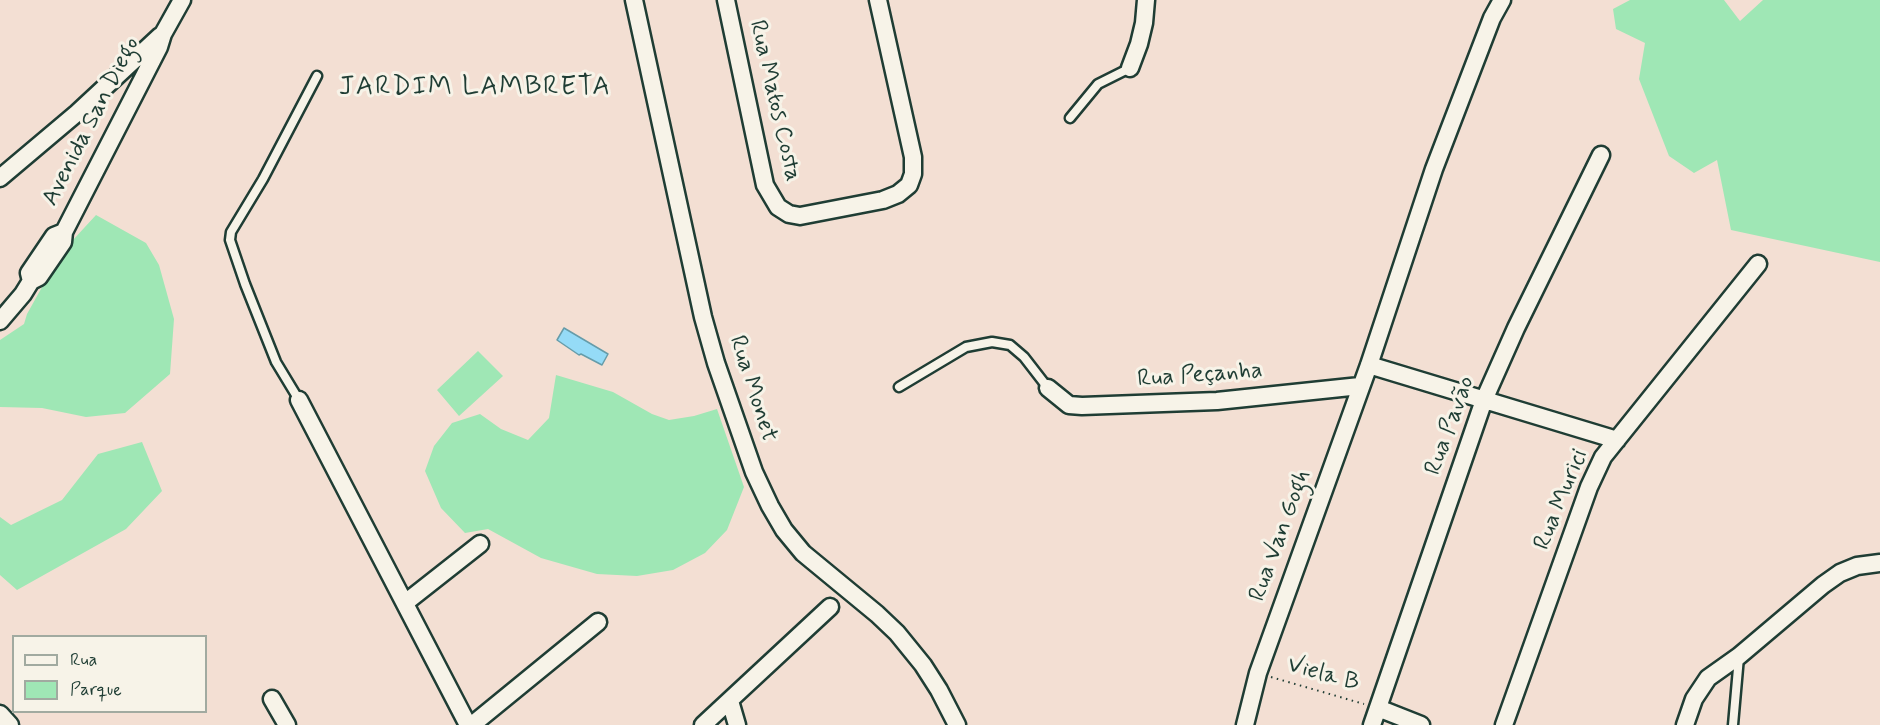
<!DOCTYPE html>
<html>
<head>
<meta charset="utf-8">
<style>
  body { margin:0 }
  #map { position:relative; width:1880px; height:725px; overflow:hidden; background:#f3dfd3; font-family:Mynerve,sans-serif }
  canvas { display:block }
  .legend { position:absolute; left:12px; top:635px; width:195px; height:78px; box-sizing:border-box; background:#f7f3e8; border:2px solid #a1aaa0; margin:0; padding:8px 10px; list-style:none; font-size:18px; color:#1f3d34 }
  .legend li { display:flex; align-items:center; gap:12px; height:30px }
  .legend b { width:30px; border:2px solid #a1aaa0 }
</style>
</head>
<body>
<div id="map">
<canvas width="1880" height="725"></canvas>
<ul class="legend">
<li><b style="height:8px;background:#f7f3e8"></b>Rua</li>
<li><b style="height:16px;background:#9fe7b5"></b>Parque</li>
</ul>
</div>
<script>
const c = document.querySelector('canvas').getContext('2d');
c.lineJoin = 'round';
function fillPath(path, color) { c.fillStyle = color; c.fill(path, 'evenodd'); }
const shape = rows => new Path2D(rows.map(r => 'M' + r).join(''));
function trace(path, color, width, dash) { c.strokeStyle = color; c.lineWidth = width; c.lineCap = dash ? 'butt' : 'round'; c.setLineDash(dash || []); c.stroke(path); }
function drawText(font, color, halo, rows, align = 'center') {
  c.font = font + ' Mynerve,sans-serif'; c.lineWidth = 6; c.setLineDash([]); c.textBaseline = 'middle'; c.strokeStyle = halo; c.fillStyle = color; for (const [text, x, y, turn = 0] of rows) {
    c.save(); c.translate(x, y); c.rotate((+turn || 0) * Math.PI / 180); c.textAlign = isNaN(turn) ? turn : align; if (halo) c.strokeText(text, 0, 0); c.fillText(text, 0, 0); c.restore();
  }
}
const green = shape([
  [1630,0,1724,0,1740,21,1763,0,1880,0,1880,262,1731,230,1717,160,1694,173,1669,156,1639,79,1645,43,1616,29,1613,9],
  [96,215,146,243,159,265,174,319,170,374,125,413,86,417,42,408,0,407,0,340,24,324,27,314,61,253],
  [478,351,503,376,459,416,437,390],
  [556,375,613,392,652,414,669,420,694,416,717,409,744,487,727,530,705,553,673,570,637,576,597,574,541,558,488,529,465,533,441,508,425,471,434,446,452,423,480,414,501,429,528,440,549,418],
  [142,442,162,491,126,529,17,590,0,575,0,517,11,525,62,500,98,454]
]);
const water = shape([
  [564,328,608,354,602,365,581,354,579,355,557,340,564,328]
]);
const path = shape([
  [1271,677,1364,704]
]);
const service = shape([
  [1070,118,1098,84,1130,68],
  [899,387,966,347,992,342,1010,345,1024,357,1048,388],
  [299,400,276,362,245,284,230,240,231,232,263,179,317,76],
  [1733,725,1739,657]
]);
const minor = shape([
  [634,0,703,317,716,363,754,472,770,506,784,530,803,553,877,614,897,633,923,665,939,690,957,725],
  [726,0,765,185,778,207,789,214,800,216,883,200,898,194,909,185,913,174,913,157,878,0],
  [1130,68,1139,44,1144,23,1146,0],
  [0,178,77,113,160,36],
  [64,232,54,236,29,273,31,281,39,277,63,242,64,232,159,47,163,34,182,0],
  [0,321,23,294,31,281],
  [1369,365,1617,440],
  [1048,388,1069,405,1082,406,1217,401,1360,386],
  [299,400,468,725],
  [405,603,480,544],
  [272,699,287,725],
  [730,701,737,725],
  [1378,708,1421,725],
  [0,714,10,725],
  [472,725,598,622],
  [703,725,830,607],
  [1245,725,1258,673,1369,365,1434,169,1492,18,1502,0],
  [1372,725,1484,400,1516,328,1601,155],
  [1504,725,1589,487,1603,457,1758,264],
  [1685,725,1694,699,1708,678,1739,656,1823,585,1840,573,1857,566,1880,563]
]);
const streetNames = [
  ["Rua Matos Costa",774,101,77],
  ["Avenida San Diego",92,122,-63],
  ["Rua Peçanha",1200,376,-4],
  ["Rua Monet",752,389,72],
  ["Rua Pavão",1451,426,-70],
  ["Rua Murici",1562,500,-68],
  ["Rua Van Gogh",1281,536,-70],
  ["Viela B",1323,675,16]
];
const quarterNames = [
  ["JARDIM LAMBRETA",475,88]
];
fillPath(green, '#9fe7b5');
fillPath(water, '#95dbf7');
trace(water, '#669ca9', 1.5);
trace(service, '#1f3d34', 13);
trace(minor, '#1f3d34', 21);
trace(path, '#1f3d34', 2, [1.5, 4.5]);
trace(service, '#f7f3e8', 8);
trace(minor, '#f7f3e8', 16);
drawText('24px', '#1f3d34', '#f7f3e8', streetNames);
c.letterSpacing = '1.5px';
drawText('27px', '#1f3d34', '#f7f3e8', quarterNames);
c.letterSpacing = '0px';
</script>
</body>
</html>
